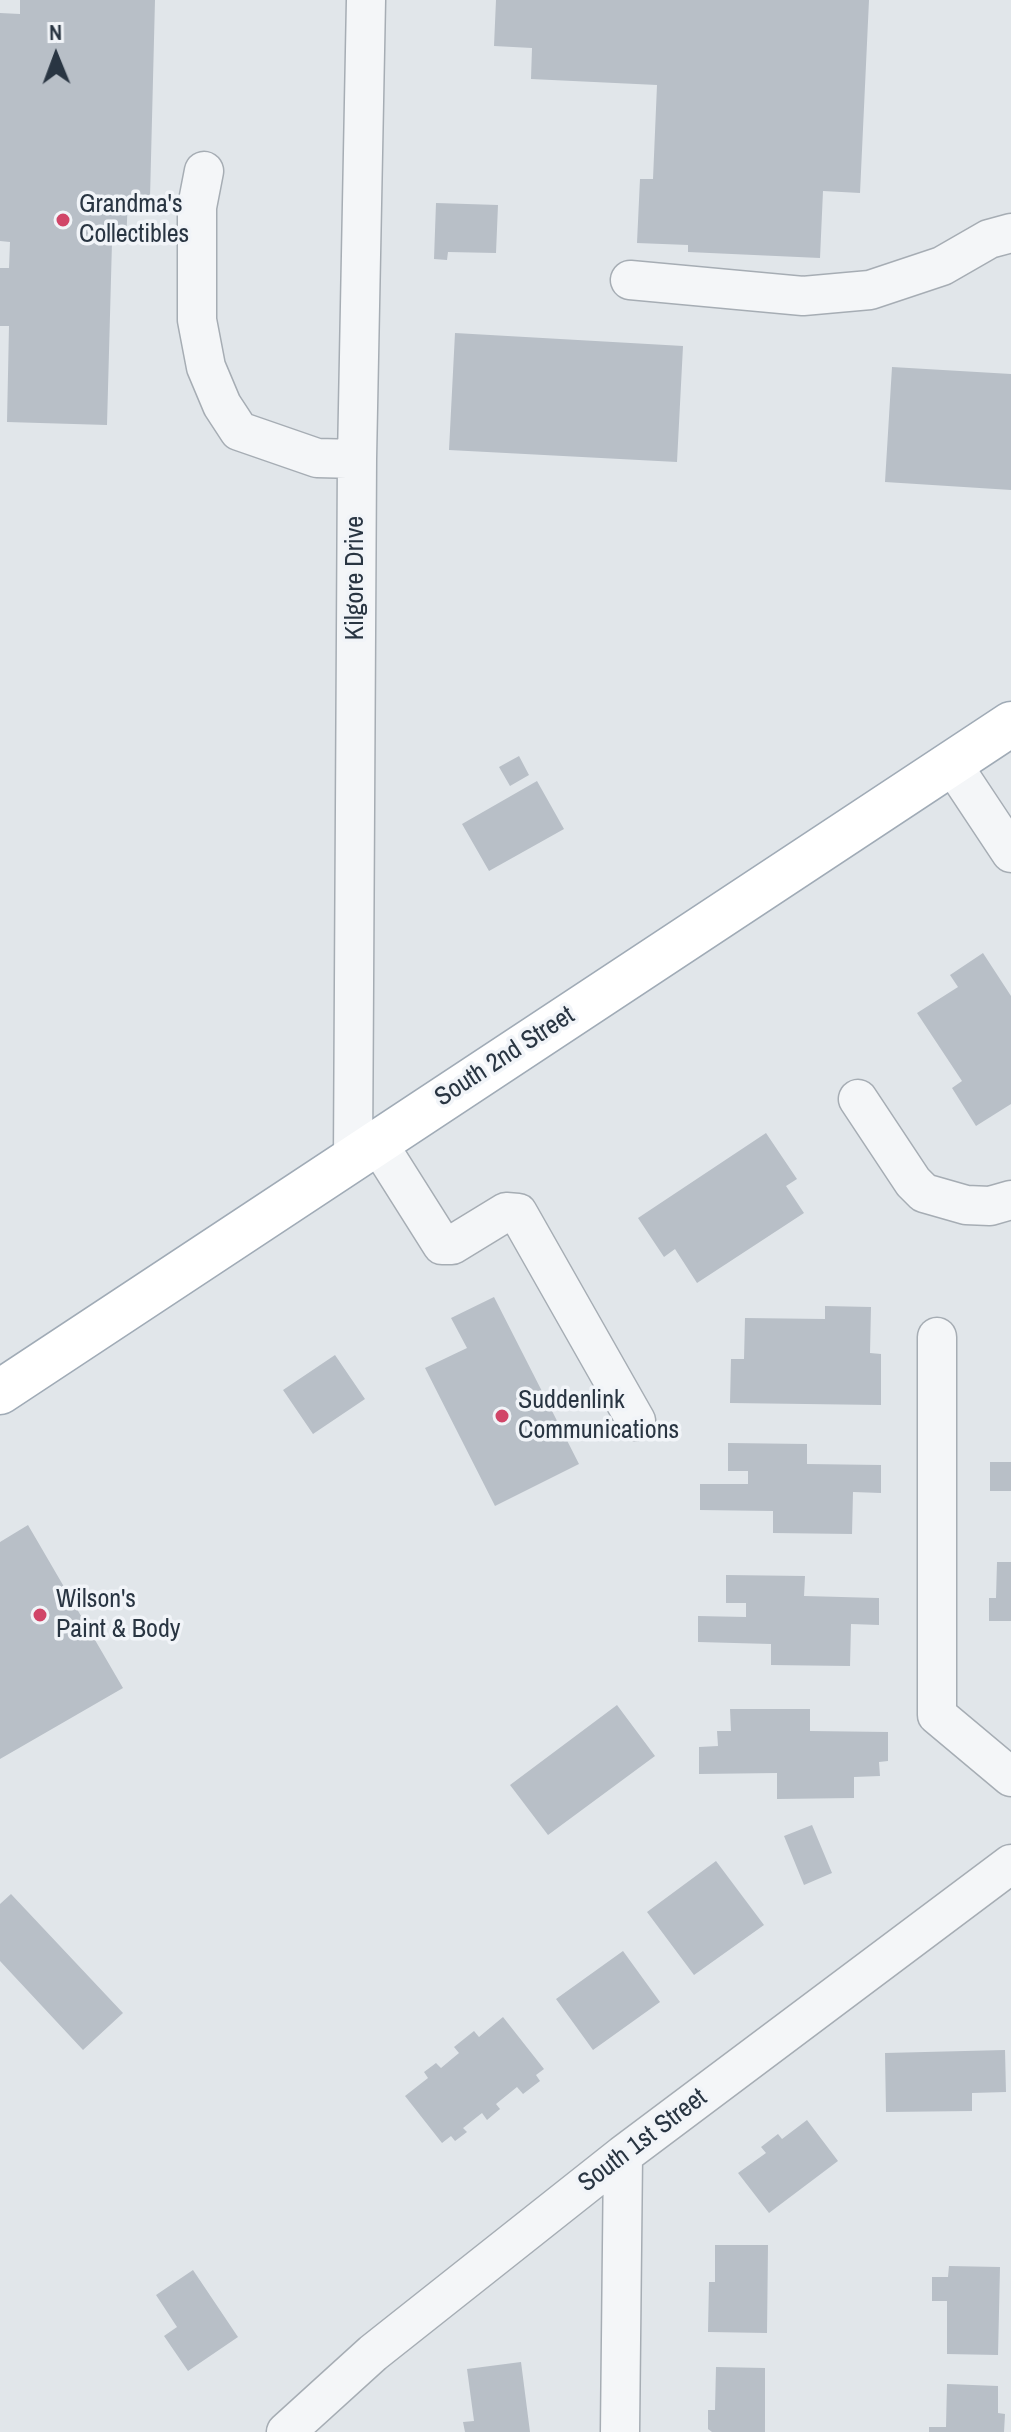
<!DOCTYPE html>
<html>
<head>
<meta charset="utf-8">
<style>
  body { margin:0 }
  #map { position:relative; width:1011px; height:2432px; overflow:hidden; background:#e1e6ea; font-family:"Archivo Narrow",sans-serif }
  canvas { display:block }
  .north { position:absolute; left:16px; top:16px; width:80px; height:80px; -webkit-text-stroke:6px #f1f4f8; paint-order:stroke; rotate:359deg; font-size:22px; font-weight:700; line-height:32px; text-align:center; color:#293542 }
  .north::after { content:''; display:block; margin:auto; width:28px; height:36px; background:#293542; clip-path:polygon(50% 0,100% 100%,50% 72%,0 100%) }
</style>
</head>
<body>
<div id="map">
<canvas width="1011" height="2432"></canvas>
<div class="north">N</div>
</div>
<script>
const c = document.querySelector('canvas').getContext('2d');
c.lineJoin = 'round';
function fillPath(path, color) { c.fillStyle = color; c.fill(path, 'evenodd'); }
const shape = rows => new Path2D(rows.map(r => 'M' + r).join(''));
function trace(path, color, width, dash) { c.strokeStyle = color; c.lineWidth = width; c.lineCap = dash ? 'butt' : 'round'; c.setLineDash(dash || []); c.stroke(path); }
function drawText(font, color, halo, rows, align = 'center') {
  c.font = font + ' "Archivo Narrow",sans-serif'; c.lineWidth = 7; c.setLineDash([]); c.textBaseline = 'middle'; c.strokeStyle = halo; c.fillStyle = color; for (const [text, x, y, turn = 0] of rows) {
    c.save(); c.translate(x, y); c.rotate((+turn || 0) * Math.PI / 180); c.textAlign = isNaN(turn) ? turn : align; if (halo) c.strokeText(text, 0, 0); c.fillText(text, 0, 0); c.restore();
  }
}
const building = shape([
  [20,0,155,0,150,198,128,198,126,243,112,242,107,425,7,422,9,326,0,326,0,268,9,268,10,242,0,241,0,13,20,14],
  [496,0,869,0,860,193,823,191,820,258,688,252,688,245,637,243,640,179,653,179,657,85,531,79,532,48,494,46],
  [436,203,498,205,496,253,448,252,447,260,434,259],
  [455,333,683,346,677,462,449,450],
  [892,367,1011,374,1011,490,885,482],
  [519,756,529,775,510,786,499,767],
  [537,781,564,829,489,871,462,824],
  [983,953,1011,996,1011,1104,976,1126,952,1088,962,1081,917,1013,958,987,950,975],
  [766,1133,797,1179,786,1186,804,1213,697,1283,675,1249,664,1257,638,1218],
  [494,1297,579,1464,495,1506,425,1368,467,1348,451,1318],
  [825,1306,871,1307,870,1353,881,1354,881,1405,730,1403,731,1359,744,1359,745,1318,825,1319],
  [335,1355,365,1399,313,1434,283,1390],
  [728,1443,807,1444,807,1464,881,1465,881,1493,853,1492,852,1534,773,1533,773,1511,700,1510,700,1484,748,1484,748,1471,728,1471],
  [990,1462,1011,1462,1011,1491,990,1491],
  [28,1525,123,1688,0,1759,0,1542],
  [997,1562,1011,1562,1011,1621,989,1621,989,1598,996,1598],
  [726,1575,805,1576,804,1596,879,1598,879,1625,851,1624,850,1666,771,1665,771,1644,698,1642,698,1616,746,1617,746,1603,726,1603],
  [617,1705,655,1756,548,1835,510,1785],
  [730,1709,810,1709,810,1731,888,1732,888,1761,879,1762,880,1776,854,1777,854,1798,777,1799,777,1773,699,1774,699,1747,718,1746,717,1731,731,1731],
  [812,1825,832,1873,804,1885,784,1836],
  [716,1861,764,1925,694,1975,647,1912],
  [11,1894,123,2013,83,2050,0,1961,0,1904],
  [623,1951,660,2002,593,2050,556,1999],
  [503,2017,544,2069,536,2075,540,2081,523,2094,517,2087,496,2104,500,2109,487,2120,482,2113,463,2128,467,2132,455,2141,451,2136,442,2143,405,2096,428,2078,424,2072,436,2063,441,2068,459,2053,454,2047,474,2031,479,2037],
  [1005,2050,1006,2092,972,2093,972,2111,886,2112,885,2053],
  [807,2120,838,2161,769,2213,738,2173,766,2153,761,2147,778,2134,782,2139],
  [715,2245,768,2245,767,2333,708,2332,709,2282,715,2282],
  [949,2266,1000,2267,998,2355,947,2354,947,2301,932,2301,932,2277,948,2277],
  [193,2270,238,2337,188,2371,164,2336,177,2327,156,2295],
  [521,2362,530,2432,465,2432,463,2422,474,2421,467,2369],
  [716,2367,765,2368,765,2432,712,2432,708,2429,708,2410,715,2410],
  [947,2384,998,2386,998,2413,1005,2414,1004,2432,929,2432,929,2427,946,2427]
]);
const minor = shape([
  [204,171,197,207,197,320,206,367,222,405,239,431,317,458,357,459],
  [630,280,803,296,870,290,942,266,989,239,1011,233],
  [952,764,1011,853],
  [858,1099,913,1182,924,1193,966,1205,990,1206,1011,1200],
  [377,1142,442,1245,452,1245,506,1212,518,1213,636,1421],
  [353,1157,357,459,366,0],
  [937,1337,937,1715,1011,1777],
  [286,2432,373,2353,623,2155,1011,1864],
  [620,2432,623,2155]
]);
const major = shape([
  [0,1392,1011,724]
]);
const markers = [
  [63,220,8,"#d14568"],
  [502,1416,8,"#d14568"],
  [40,1615,8,"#d14568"]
];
const poiNames = [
  ["Grandma's",79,205],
  ["Collectibles",79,235],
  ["Suddenlink",518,1401],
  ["Communications",518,1431],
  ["Wilson's",56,1600],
  ["Paint & Body",56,1630]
];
const streetNames = [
  ["Kilgore Drive",356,578,-90],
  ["South 2nd Street",505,1057,-33],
  ["South 1st Street",643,2141,-37]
];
fillPath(building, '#b8bfc7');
trace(minor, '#a6adb4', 41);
trace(major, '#a0abb6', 47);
trace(minor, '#f4f6f8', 38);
trace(major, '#fff', 44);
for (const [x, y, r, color] of markers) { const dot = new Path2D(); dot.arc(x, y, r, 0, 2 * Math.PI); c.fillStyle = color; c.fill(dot); trace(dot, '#f1f4f8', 3); }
drawText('26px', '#293542', '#f1f4f8', poiNames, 'left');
drawText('26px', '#293542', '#f1f4f8', streetNames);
</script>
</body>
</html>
